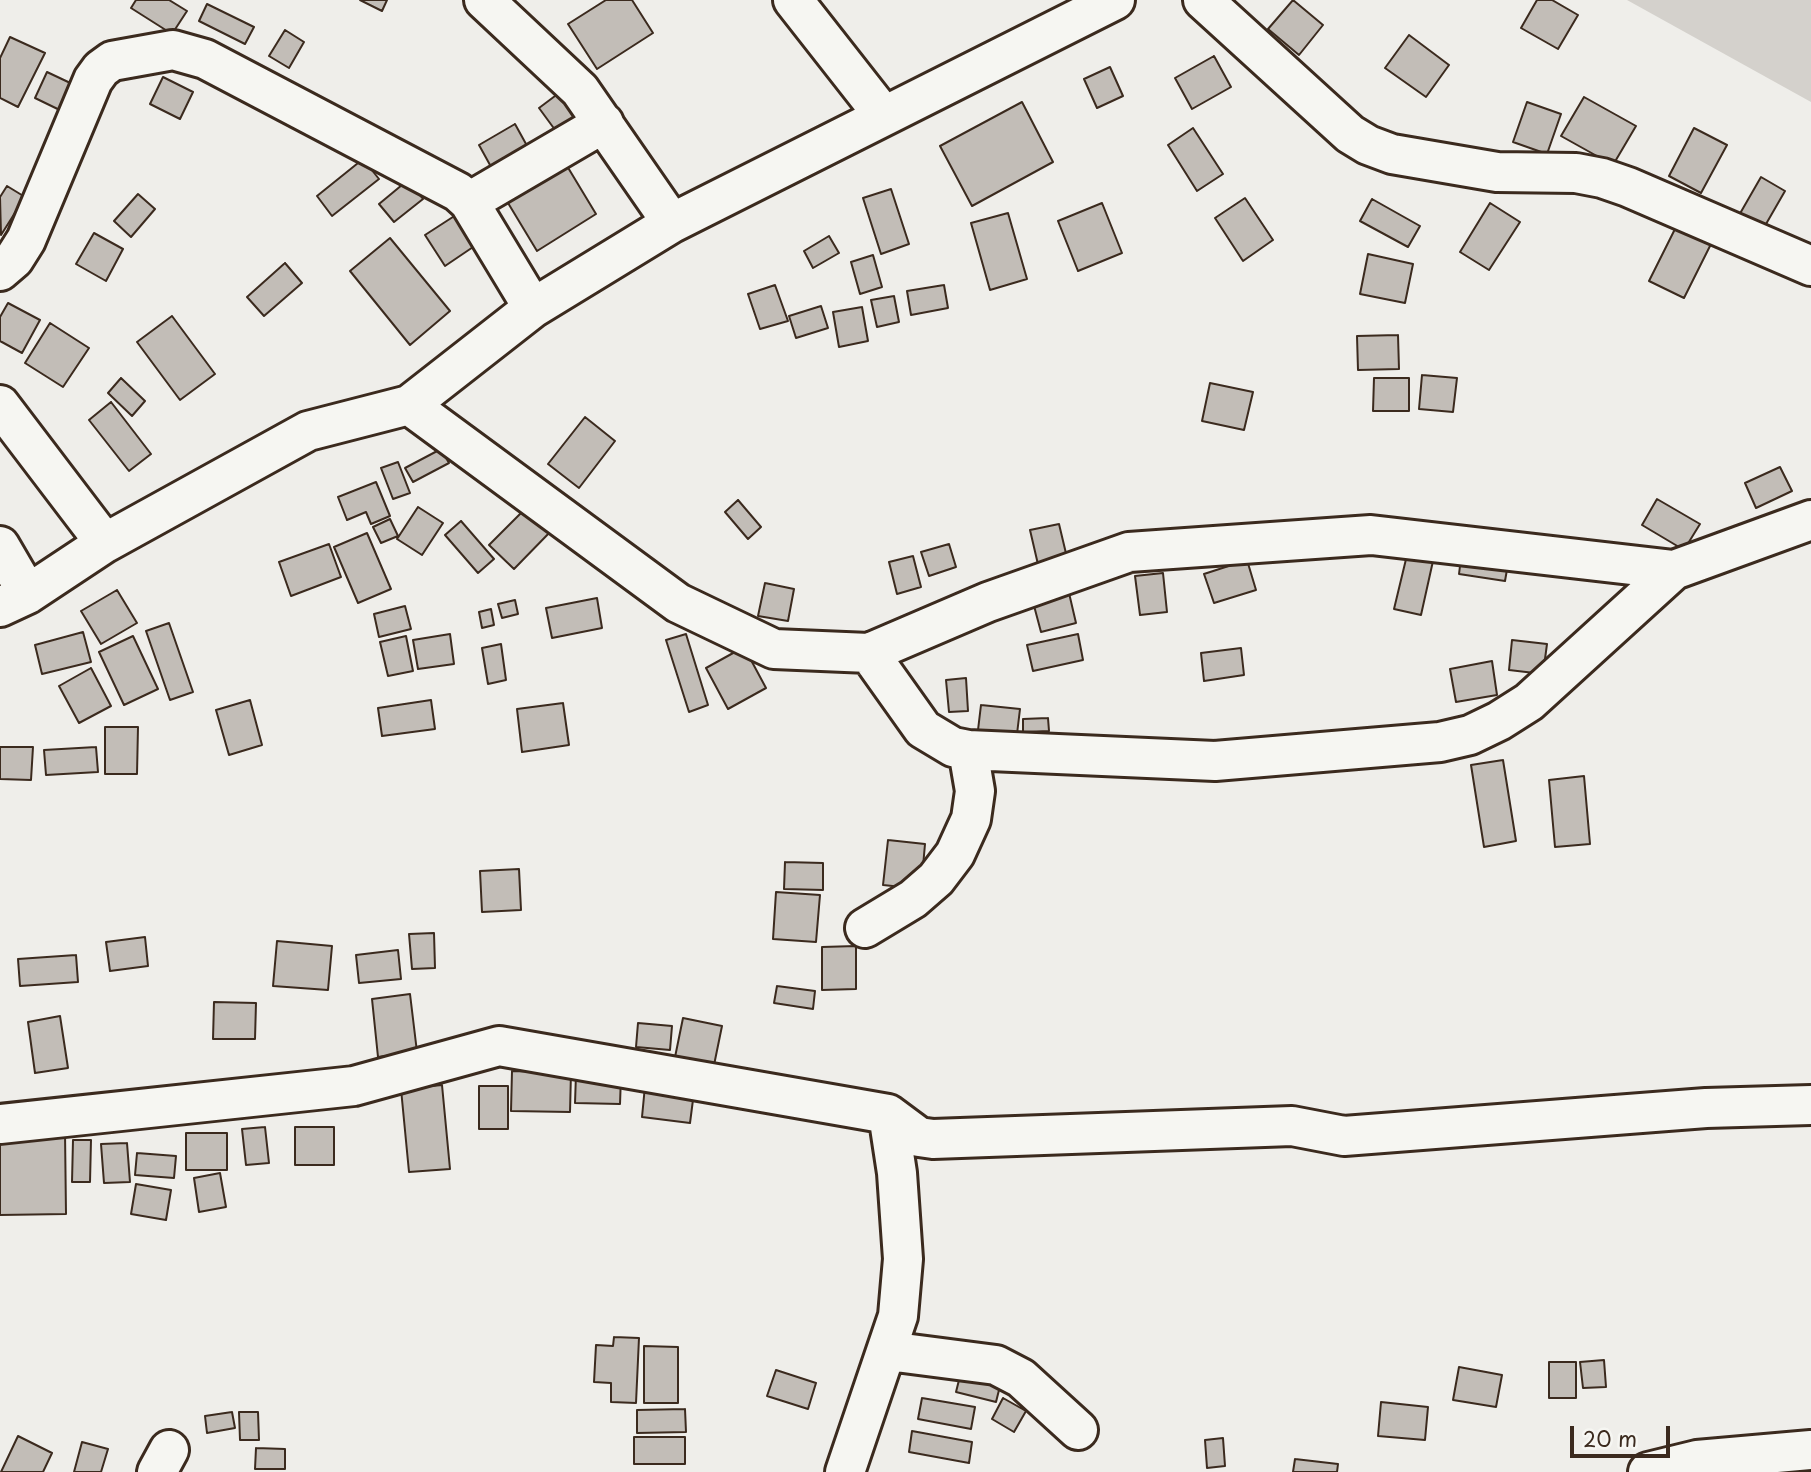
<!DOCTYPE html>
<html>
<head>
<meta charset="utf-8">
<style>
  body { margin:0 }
  #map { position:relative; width:1811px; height:1472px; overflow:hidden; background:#efeeea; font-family:"Playpen Sans",sans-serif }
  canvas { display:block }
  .scale { position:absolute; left:1570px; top:1426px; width:100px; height:32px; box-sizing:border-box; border:4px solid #3b2a1e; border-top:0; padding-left:9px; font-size:21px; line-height:24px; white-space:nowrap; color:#3b2a1e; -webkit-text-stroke:5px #f6f6f2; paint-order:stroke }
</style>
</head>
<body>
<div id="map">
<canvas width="1811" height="1472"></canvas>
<div class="scale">20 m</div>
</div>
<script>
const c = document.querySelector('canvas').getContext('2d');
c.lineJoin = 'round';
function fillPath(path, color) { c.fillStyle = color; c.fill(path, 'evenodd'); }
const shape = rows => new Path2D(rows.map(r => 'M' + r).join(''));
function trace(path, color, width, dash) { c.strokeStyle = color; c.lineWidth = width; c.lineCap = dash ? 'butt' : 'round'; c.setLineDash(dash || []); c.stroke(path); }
const green = shape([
  [1627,0,1811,0,1811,102]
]);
const building = shape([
  [136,0,169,0,187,11,172,34,131,8,136,0],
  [360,0,387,0,382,11,360,0],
  [606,0,632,0,653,33,597,69,568,24,606,0],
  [1293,0,1323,25,1299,55,1268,29,1293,0],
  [1537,0,1552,0,1578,15,1558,49,1521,28,1537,0],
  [207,4,254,27,245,44,199,21,207,4],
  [285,30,304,42,289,68,269,56,285,30],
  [1409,35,1449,65,1426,97,1385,68,1409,35],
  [10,37,45,53,18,107,0,98,0,58,10,37],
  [1214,56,1231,87,1192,109,1175,78,1214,56],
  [1110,67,1123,96,1097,108,1084,79,1110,67],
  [47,72,83,89,70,115,35,98,47,72],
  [163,77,193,92,180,119,150,104,163,77],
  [563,90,585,120,561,138,539,108,563,90],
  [1584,97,1636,126,1613,165,1561,136,1584,97],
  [1022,102,1053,162,972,206,940,146,1022,102],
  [1527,102,1561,114,1547,154,1513,142,1527,102],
  [515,124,531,153,495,174,479,145,515,124],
  [1193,128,1223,174,1197,191,1168,145,1193,128],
  [1694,128,1727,145,1701,193,1669,176,1694,128],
  [561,156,596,214,537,251,502,193,561,156],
  [363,159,379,179,332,216,317,196,363,159],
  [1761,177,1785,191,1762,231,1738,217,1761,177],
  [408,180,423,199,394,222,379,204,408,180],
  [7,186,25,197,1,235,0,197,7,186],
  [891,189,909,244,881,254,863,198,891,189],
  [138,194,155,209,131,237,114,221,138,194],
  [1245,198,1273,240,1243,261,1215,218,1245,198],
  [1372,199,1420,226,1408,247,1360,221,1372,199],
  [1102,203,1122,253,1078,271,1058,221,1102,203],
  [1490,203,1520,222,1489,270,1460,252,1490,203],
  [459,213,479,243,445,266,425,235,459,213],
  [1008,213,1027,279,990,290,971,223,1008,213],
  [1679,221,1714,238,1684,298,1649,281,1679,221],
  [94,233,123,249,106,281,76,264,94,233],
  [829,236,839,253,813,268,804,251,829,236],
  [390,238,450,311,410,345,350,271,390,238],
  [1368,254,1413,264,1405,303,1360,294,1368,254],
  [873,255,882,287,860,294,851,262,873,255],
  [285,263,302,283,264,316,247,297,285,263],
  [775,285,788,321,760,329,748,294,775,285],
  [944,285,948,308,911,315,907,291,944,285],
  [894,296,899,322,877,327,871,300,894,296],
  [8,303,40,320,22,353,0,341,0,317,8,303],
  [821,306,828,328,796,338,789,316,821,306],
  [862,307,868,341,839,347,833,312,862,307],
  [172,316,215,374,180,400,137,342,172,316],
  [50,323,89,348,63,387,25,363,50,323],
  [1398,335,1399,369,1358,370,1357,336,1398,335],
  [1422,375,1457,378,1453,412,1419,409,1422,375],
  [121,378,145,401,132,416,108,393,121,378],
  [1374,378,1409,378,1409,411,1373,411,1374,378],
  [1210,383,1253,392,1244,430,1202,421,1210,383],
  [111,402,151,454,129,471,89,420,111,402],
  [585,417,615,441,579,488,548,464,585,417],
  [441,449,449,463,413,482,405,468,441,449],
  [398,462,410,493,393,499,381,468,398,462],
  [1780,467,1792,491,1756,508,1745,483,1780,467],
  [376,482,390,516,371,524,366,512,347,520,338,497,376,482],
  [1657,499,1700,524,1684,550,1642,525,1657,499],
  [738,500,761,527,748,539,725,512,738,500],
  [529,505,553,529,514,569,489,545,529,505],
  [418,507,443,523,422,555,397,539,418,507],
  [390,519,398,536,381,543,373,527,390,519],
  [461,521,494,559,478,573,445,535,461,521],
  [1059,524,1069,566,1040,573,1030,530,1059,524],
  [367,533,391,589,358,603,334,547,367,533],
  [329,544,341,577,291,596,279,562,329,544],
  [949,544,956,567,929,576,921,552,949,544],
  [1462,550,1509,558,1505,581,1459,574,1462,550],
  [1407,555,1433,561,1421,615,1394,609,1407,555],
  [913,556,921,587,897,594,889,562,913,556],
  [1247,560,1256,590,1214,603,1204,574,1247,560],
  [1163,573,1167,612,1140,615,1135,576,1163,573],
  [765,583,794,589,788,621,758,616,765,583],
  [117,590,137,623,101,644,81,611,117,590],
  [1069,593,1076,623,1041,632,1033,602,1069,593],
  [597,598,602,628,552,638,546,608,597,598],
  [515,600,518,614,502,618,498,604,515,600],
  [405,606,411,629,379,637,374,614,405,606],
  [491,609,494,625,482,628,479,612,491,609],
  [169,623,193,692,170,700,146,631,169,623],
  [83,632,91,662,42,674,35,645,83,632],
  [450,634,454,664,418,669,413,640,450,634],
  [686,634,708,705,689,712,666,640,686,634],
  [1078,634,1083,660,1033,671,1027,645,1078,634],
  [133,636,158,689,124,705,99,652,133,636],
  [406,636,413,671,388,676,380,642,406,636],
  [1512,640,1547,644,1543,674,1509,670,1512,640],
  [501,644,506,680,488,684,482,648,501,644],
  [744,647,766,688,728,709,706,668,744,647],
  [1241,648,1244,675,1204,681,1201,653,1241,648],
  [1492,661,1497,695,1456,702,1450,669,1492,661],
  [91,668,111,706,79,723,59,686,91,668],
  [966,678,968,711,949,712,946,680,966,678],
  [250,700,262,745,229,755,216,710,250,700],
  [431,700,435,729,382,736,378,708,431,700],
  [563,703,569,745,522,752,517,709,563,703],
  [981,705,1020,709,1017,734,978,730,981,705],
  [1048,718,1049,731,1023,732,1023,719,1048,718],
  [105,727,138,727,137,774,105,774,105,727],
  [0,747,33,747,31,780,0,779,0,747],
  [96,747,98,772,46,775,44,750,96,747],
  [1503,760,1516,841,1484,847,1471,765,1503,760],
  [1584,776,1590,844,1555,847,1549,780,1584,776],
  [888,840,925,844,921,889,883,885,888,840],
  [785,862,823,863,823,890,784,889,785,862],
  [519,869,521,910,482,912,480,871,519,869],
  [776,892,820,895,816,942,773,939,776,892],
  [434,933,435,968,412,969,409,934,434,933],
  [145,937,148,966,110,971,106,942,145,937],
  [277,941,332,946,328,990,273,986,277,941],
  [856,946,856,989,822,990,822,947,856,946],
  [398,950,401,979,359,983,356,955,398,950],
  [76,955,78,982,20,986,18,959,76,955],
  [777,986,815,991,813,1009,774,1003,777,986],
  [410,994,417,1052,378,1057,372,999,410,994],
  [214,1002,256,1003,255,1039,213,1039,214,1002],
  [60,1016,68,1068,35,1073,28,1022,60,1016],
  [683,1018,722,1026,713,1070,674,1062,683,1018],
  [638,1023,672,1026,670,1050,636,1047,638,1023],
  [512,1071,571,1072,570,1112,511,1111,512,1071],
  [576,1074,621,1076,620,1104,575,1103,576,1074],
  [442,1085,450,1169,409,1172,401,1089,442,1085],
  [479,1086,508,1086,508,1129,479,1129,479,1086],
  [645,1086,694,1092,690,1123,642,1117,645,1086],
  [265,1127,269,1163,246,1165,242,1129,265,1127],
  [295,1127,334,1127,334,1165,295,1165,295,1127],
  [65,1132,66,1214,0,1215,0,1134,65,1132],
  [186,1133,227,1133,227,1170,186,1170,186,1133],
  [73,1140,91,1140,90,1182,72,1182,73,1140],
  [127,1143,130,1182,104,1183,101,1144,127,1143],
  [137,1153,176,1156,174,1178,135,1175,137,1153],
  [220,1173,226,1207,199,1212,194,1178,220,1173],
  [136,1184,171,1190,166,1220,131,1214,136,1184],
  [614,1337,639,1338,636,1403,611,1402,611,1383,594,1382,596,1345,613,1346,614,1337],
  [644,1346,678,1347,678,1403,644,1403,644,1346],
  [1604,1360,1606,1387,1583,1388,1580,1362,1604,1360],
  [1549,1362,1576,1362,1576,1398,1549,1398,1549,1362],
  [963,1364,1003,1374,996,1402,956,1392,963,1364],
  [1459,1367,1502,1375,1496,1407,1453,1400,1459,1367],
  [776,1370,816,1383,808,1409,767,1396,776,1370],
  [922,1398,975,1407,971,1429,918,1419,922,1398],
  [1003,1398,1026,1411,1014,1432,992,1419,1003,1398],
  [1381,1402,1428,1407,1425,1440,1378,1436,1381,1402],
  [685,1409,686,1432,637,1433,637,1410,685,1409],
  [232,1412,235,1428,207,1433,205,1416,232,1412],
  [239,1412,258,1412,259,1440,240,1440,239,1412],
  [912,1431,972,1442,969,1463,909,1452,912,1431],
  [18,1436,52,1453,43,1472,1,1472,18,1436],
  [634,1437,685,1437,685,1464,634,1464,634,1437],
  [1223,1438,1225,1466,1207,1468,1205,1440,1223,1438],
  [82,1442,108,1449,101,1472,74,1472,82,1442],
  [256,1448,285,1449,285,1469,255,1469,256,1448],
  [1295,1459,1338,1464,1337,1472,1293,1472,1295,1459]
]);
const minor = shape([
  [484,0,580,90,672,223],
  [793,0,884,116],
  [1203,0,1350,134,1368,145,1392,154,1497,172,1576,173,1602,178,1628,187,1811,266],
  [469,202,604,123],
  [0,271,14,259,26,240,93,80,101,69,112,61,173,50,205,59,458,192,469,202,533,308],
  [0,405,105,543],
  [409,405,678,603,774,649,869,653,988,602,1129,552,1371,535,1674,570,1811,520],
  [0,546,28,594],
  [0,607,28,594,105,543,308,431,409,405,533,308,672,223,1115,0],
  [869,653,923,729,953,747,968,750,1215,761,1440,742,1470,735,1499,721,1529,702,1674,570],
  [865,928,913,899,936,879,955,854,971,819,975,791,968,750],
  [0,1124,354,1086,499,1046,888,1114,919,1137,933,1139,1292,1126,1344,1136,1706,1108,1811,1105],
  [888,1351,996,1365,1021,1378,1078,1430],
  [157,1472,169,1450],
  [845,1472,898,1316,903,1259,897,1173,888,1114],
  [1648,1472,1697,1460,1811,1450]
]);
fillPath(green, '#d4d1cc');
fillPath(building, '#c2bdb7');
trace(building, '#3b2a1e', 2);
trace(minor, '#3b2a1e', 44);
trace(minor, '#f6f6f2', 38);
</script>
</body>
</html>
